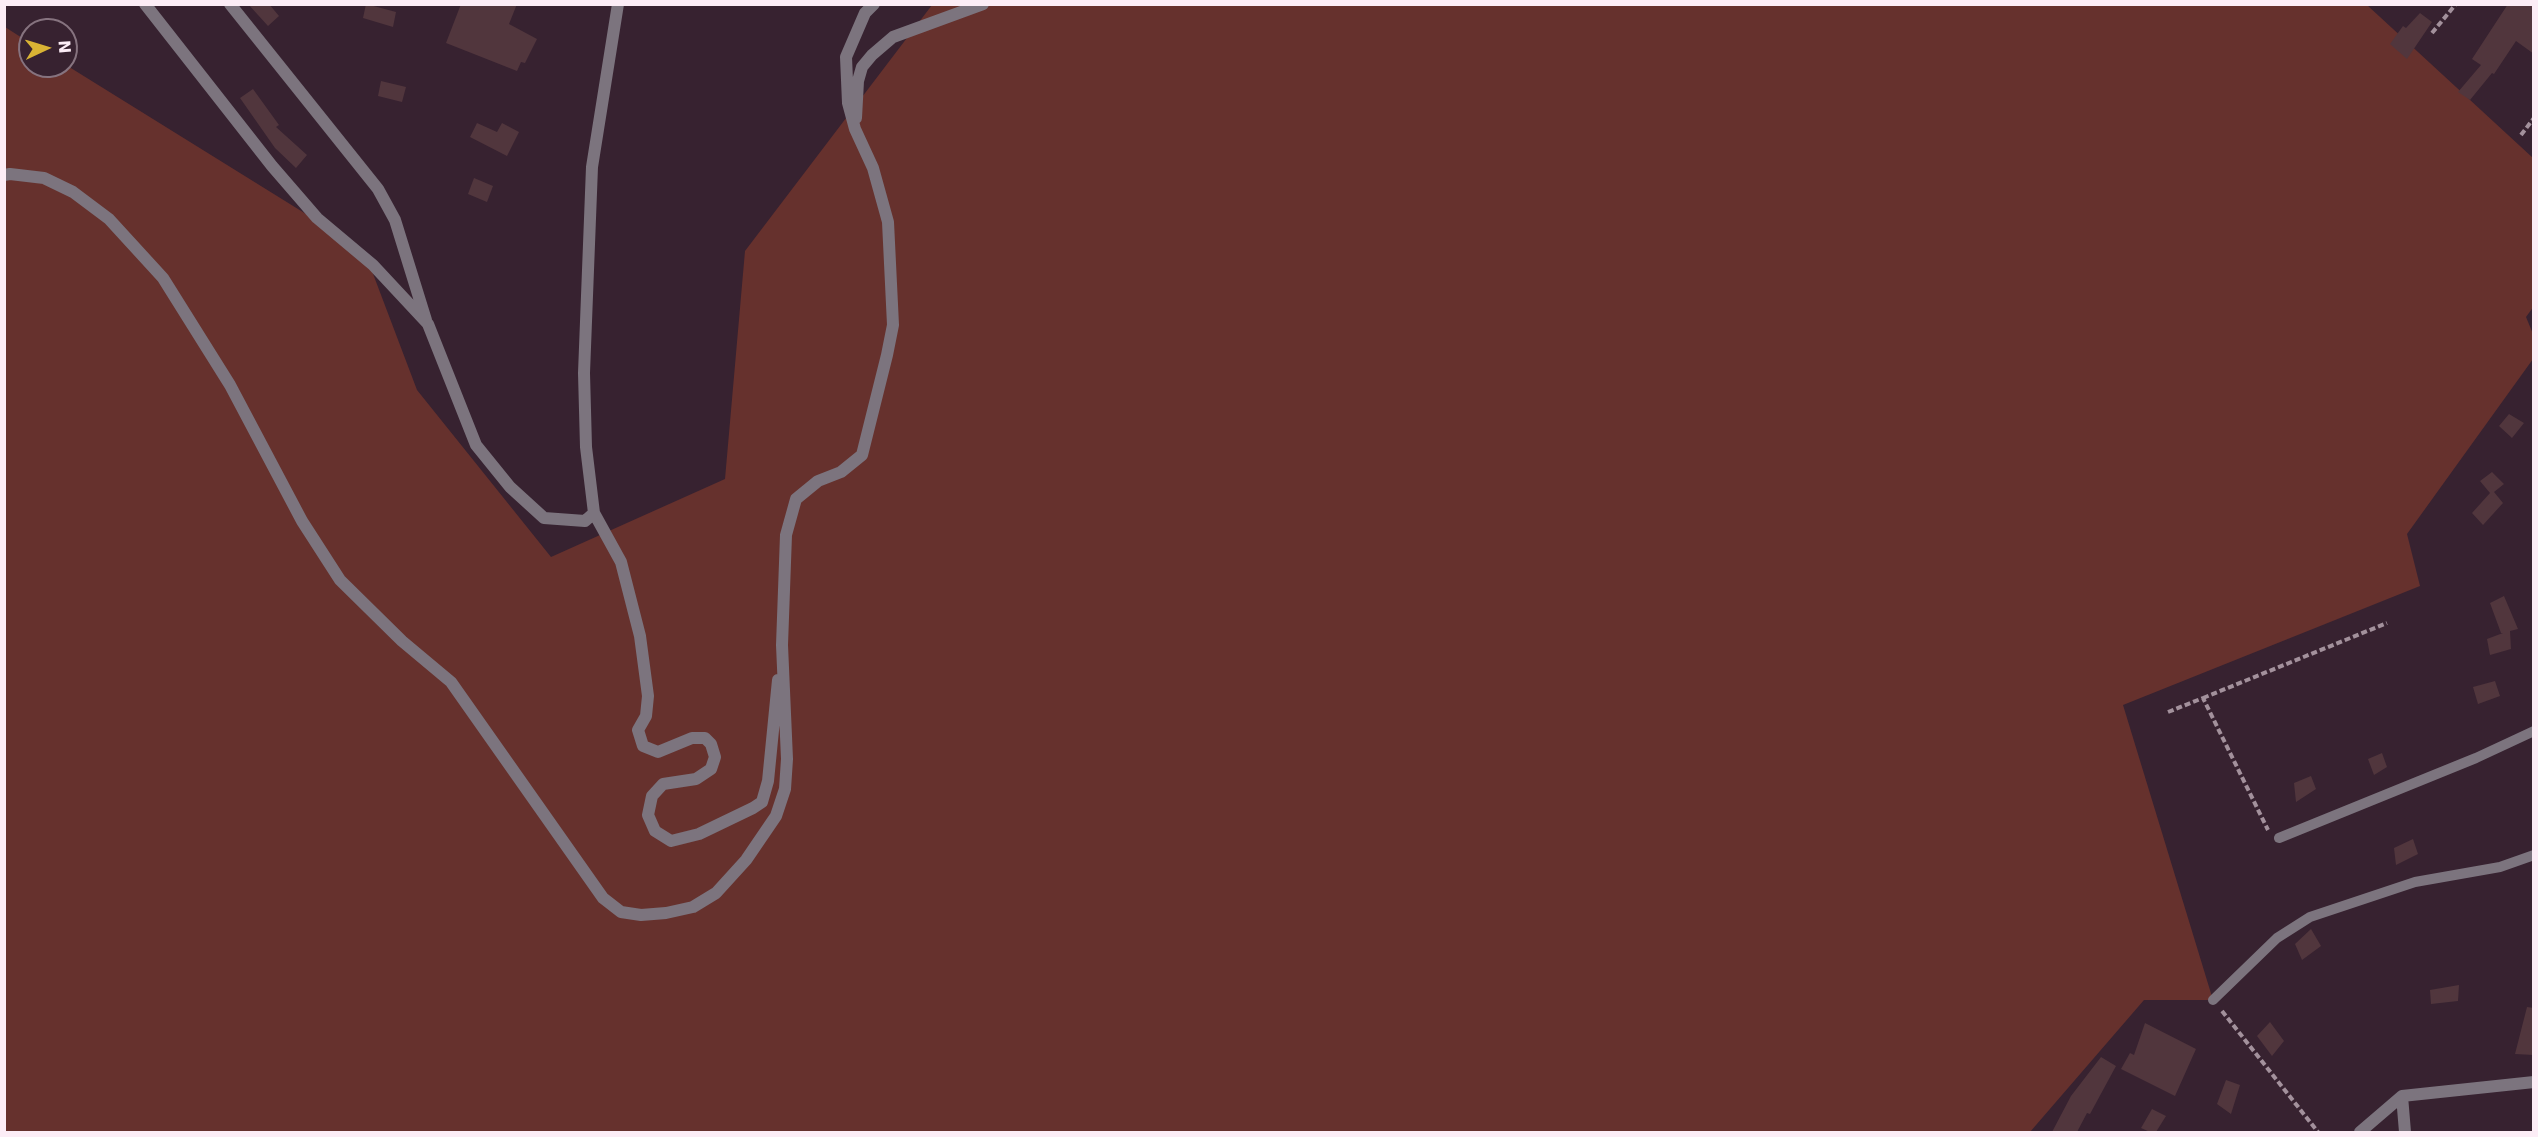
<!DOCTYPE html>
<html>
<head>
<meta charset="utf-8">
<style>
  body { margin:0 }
  #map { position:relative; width:2538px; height:1137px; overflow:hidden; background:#372230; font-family:"DejaVu Sans",sans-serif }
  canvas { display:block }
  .frame { position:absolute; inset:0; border:6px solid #fcedf6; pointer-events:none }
  .north { position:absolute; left:18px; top:18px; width:60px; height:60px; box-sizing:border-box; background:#372230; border:2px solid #86737f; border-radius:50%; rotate:86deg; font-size:16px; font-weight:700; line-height:24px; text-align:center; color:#fcedf6 }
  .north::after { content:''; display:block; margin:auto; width:21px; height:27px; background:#d9b334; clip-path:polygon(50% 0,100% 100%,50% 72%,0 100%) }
</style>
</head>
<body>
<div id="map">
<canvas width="2538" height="1137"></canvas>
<div class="frame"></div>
<div class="north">N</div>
</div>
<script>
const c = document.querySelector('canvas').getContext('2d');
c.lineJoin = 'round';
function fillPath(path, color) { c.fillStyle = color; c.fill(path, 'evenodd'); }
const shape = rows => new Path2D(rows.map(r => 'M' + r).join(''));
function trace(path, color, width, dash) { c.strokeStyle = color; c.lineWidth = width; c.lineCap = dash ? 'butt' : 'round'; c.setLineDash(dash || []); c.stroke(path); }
const green = shape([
  [932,5,2367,5,2533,158,2534,306,2526,317,2533,334,2533,359,2407,534,2420,586,2123,705,2213,1000,2144,1000,2030,1132,5,1132,5,27,30,43,30,66,66,65,364,250,417,390,551,557,725,479,745,251]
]);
const building = shape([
  [248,4,269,4,279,16,268,26],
  [366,4,396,12,393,27,363,18],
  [461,4,517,4,509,24,537,39,525,63,521,62,517,71,446,43],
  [2508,4,2534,4,2534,54,2516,41,2494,74,2492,73,2470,100,2458,92,2481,65,2472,59],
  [2420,13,2432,22,2407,59,2390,44,2403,26,2406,28],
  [381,81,406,87,402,102,378,96],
  [253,89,279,125,276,127,307,155,296,168,275,148,240,98],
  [477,123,497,132,502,123,519,132,507,156,470,137],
  [474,178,493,186,487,202,468,194],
  [2509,414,2524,423,2512,438,2499,426],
  [2492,472,2504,484,2494,492,2503,503,2483,525,2472,513,2490,493,2480,481],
  [2504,596,2518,629,2510,631,2511,649,2490,655,2487,639,2503,633,2501,633,2490,603],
  [2495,681,2500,696,2478,704,2473,687],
  [2382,753,2387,767,2374,775,2368,759],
  [2311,776,2316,789,2296,802,2294,783],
  [2413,839,2418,854,2396,865,2394,848],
  [2311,929,2321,946,2302,960,2295,944],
  [2459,985,2458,1001,2431,1004,2430,990],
  [2527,1007,2534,1008,2534,1055,2515,1054],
  [2270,1022,2284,1041,2272,1056,2257,1036],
  [2145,1023,2196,1049,2175,1096,2121,1069,2130,1053,2134,1055],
  [2101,1057,2116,1066,2090,1114,2087,1113,2077,1132,2052,1132,2071,1096],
  [2226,1080,2240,1085,2231,1114,2217,1104],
  [2152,1109,2166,1116,2156,1132,2150,1132,2141,1128]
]);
const path = shape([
  [2432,33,2456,4],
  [2521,135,2534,118],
  [2203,698,2387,623],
  [2168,712,2203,698,2268,830],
  [2222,1011,2318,1132]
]);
const lane = shape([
  [2279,838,2476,758,2534,731],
  [2213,1000,2277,938,2310,917,2415,882,2500,867,2534,855]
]);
const street = shape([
  [145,4,272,166,317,218,373,265,428,324,476,445,510,487,544,518,585,521,594,513],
  [230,4,378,189,395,220,426,320],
  [618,4,592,167,584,373,586,447,594,513,621,562,640,636,648,696,646,716,638,730,643,746,658,752,692,738,705,738,711,744,715,757,711,769,696,779,663,784,652,796,648,815,655,831,671,841,699,834,753,808,762,802,768,781,778,680],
  [856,118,858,81,862,67,872,55,893,37,983,4],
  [4,175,10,174,44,178,73,192,109,219,163,278,230,385,302,521,340,580,402,641,451,682,603,898,621,912,641,915,666,913,693,907,716,893,746,860,776,816,785,789,787,759,782,645,786,535,796,499,818,481,841,472,862,455,887,355,893,325,888,222,873,168,855,129,848,103,846,57,865,13,874,4],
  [2402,1096,2405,1132],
  [2360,1132,2402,1096,2534,1082]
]);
fillPath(green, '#66312d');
fillPath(building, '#51363d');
trace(path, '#a3919c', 4, [6, 3]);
trace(lane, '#7c747e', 10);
trace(street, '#7c747e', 12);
</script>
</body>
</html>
